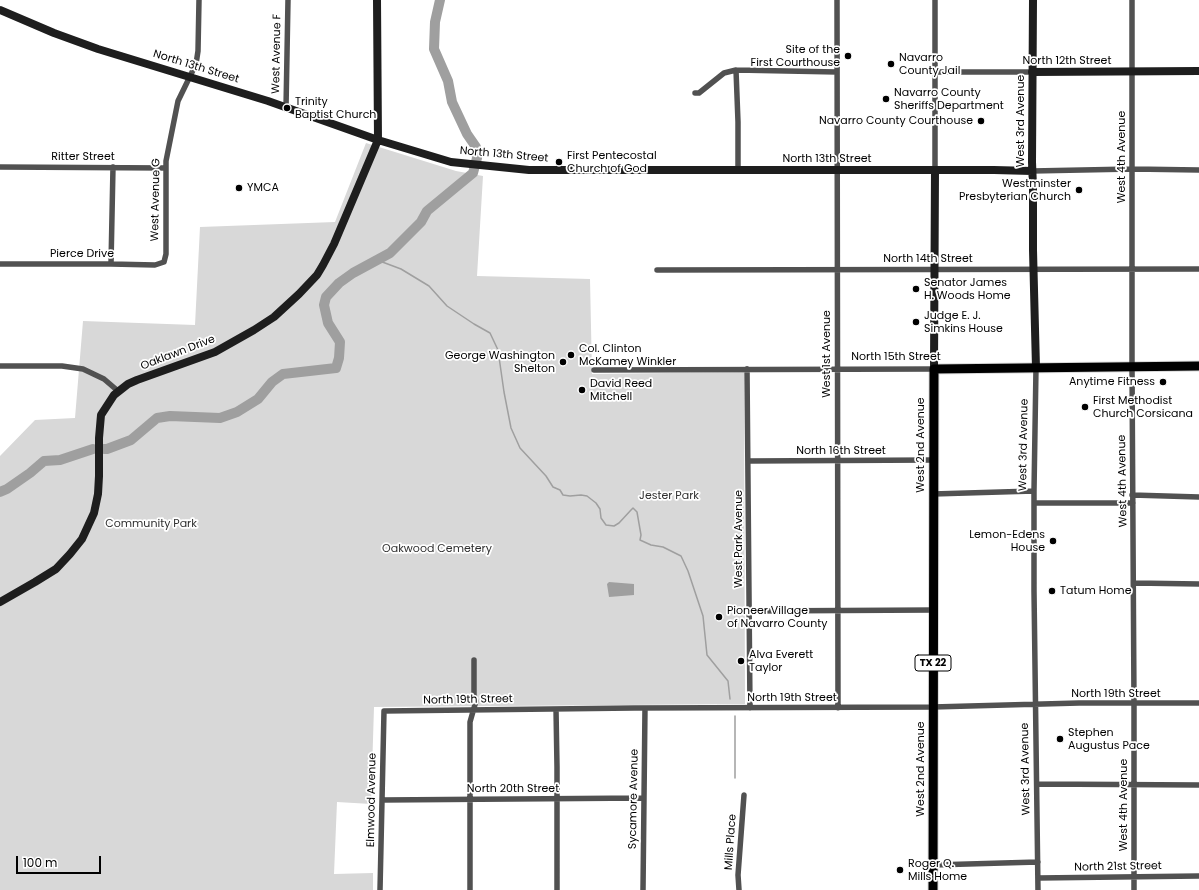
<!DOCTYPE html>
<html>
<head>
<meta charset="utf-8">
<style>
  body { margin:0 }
  #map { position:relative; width:1199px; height:890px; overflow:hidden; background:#fff; font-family:Poppins,sans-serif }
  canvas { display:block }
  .scale { position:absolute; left:16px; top:856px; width:85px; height:18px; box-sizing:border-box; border:2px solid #000; border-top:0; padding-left:5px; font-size:12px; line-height:14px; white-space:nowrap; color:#000; -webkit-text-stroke:3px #fff; paint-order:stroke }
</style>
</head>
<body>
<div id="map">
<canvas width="1199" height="890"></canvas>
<div class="scale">100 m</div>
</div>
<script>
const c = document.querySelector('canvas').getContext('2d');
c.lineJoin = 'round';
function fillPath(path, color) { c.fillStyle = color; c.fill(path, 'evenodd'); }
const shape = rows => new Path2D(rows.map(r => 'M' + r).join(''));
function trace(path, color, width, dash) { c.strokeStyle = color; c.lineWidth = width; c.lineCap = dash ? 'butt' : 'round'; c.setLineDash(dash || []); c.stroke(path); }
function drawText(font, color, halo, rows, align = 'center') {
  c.font = font + ' Poppins,sans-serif'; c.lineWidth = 3.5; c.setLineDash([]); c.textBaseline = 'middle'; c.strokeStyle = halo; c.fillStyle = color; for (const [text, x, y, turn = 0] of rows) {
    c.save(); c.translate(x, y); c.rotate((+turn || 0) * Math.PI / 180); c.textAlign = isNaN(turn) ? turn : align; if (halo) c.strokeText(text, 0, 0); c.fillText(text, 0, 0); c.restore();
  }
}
const green = shape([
  [366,143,456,171,483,176,477,276,590,279,592,374,744,372,745,704,374,707,371,804,337,802,334,874,373,873,373,890,0,890,0,456,35,420,75,418,83,321,195,325,200,227,335,222]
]);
const water = shape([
  [609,582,634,584,634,595,609,597,607,584]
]);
const stream = shape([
  [377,260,401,269,429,286,447,306,474,324,490,333,498,350,504,392,511,428,520,448,546,476,553,487,560,490,563,495,570,496,581,495,587,496,596,503,600,509,601,518,606,525,614,526,619,523,631,510,633,508,637,512,641,535,640,540,651,545,663,547,681,556,688,571,703,616,707,655,728,681,730,699],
  [735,716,735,778]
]);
const river = shape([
  [104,449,107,449,131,440,157,418,170,416,220,418,237,412,258,399,272,382,283,374,336,368,339,358,340,342,328,323,324,305,326,297,339,283,353,273,390,253,421,222,427,211,473,173,477,158,476,147,467,134,452,102,448,81,434,49,435,22,440,0],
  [0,492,7,489,30,473,44,461,60,460,93,449]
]);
const street = shape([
  [837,0,838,708],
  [935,0,935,170],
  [1132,0,1132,367,1134,703,1134,890],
  [736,70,738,122,738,170],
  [935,72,1032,72],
  [695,93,699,93,724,73,736,70,837,72],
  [286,108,288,0],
  [0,167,166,168],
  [1032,171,1132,169,1199,170],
  [0,264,111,264,155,265,164,262,166,254,166,161,178,101,196,64,198,51,199,0],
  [111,264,113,167],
  [657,270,1199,269],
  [0,366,62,366,83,369,104,379,118,391],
  [1036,368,1034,491,1034,591,1038,890],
  [747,369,750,708],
  [594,370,934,369],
  [749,461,933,460],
  [933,494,1034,491],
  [1132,495,1199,497],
  [1034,503,1133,503],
  [1134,583,1199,584],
  [750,611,934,610],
  [556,709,557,767,557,890],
  [1037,784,1199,785],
  [382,800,644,798],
  [933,865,1038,862],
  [1038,878,1199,876],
  [380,890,384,711,634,708,933,707,1079,703,1199,703],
  [470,890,470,722,476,701,474,695,474,660],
  [643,890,645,708],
  [739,890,738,875,744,795]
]);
const secondary = shape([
  [1033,0,1032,162,1033,187,1033,250,1036,368],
  [0,10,54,33,98,49,268,101,378,140,451,162,529,170,994,170,1032,171],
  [1032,72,1199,71],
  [934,369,935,170],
  [0,602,35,582,56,569,70,554,82,539,94,513,98,494,99,476,99,438,101,415,114,395,128,384,137,380,215,352,254,330,274,317,299,294,317,275,323,265,334,244,378,140,377,0]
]);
const primary = shape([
  [933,890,934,369,1199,366]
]);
const markers = [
  [848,56,4,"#000"],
  [891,64,4,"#000"],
  [886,99,4,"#000"],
  [287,108,4,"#000"],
  [981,121,4,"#000"],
  [559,162,4,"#000"],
  [239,188,4,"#000"],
  [1079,190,4,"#000"],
  [916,289,4,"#000"],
  [916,322,4,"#000"],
  [571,355,4,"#000"],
  [563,362,4,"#000"],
  [1163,382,4,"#000"],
  [582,390,4,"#000"],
  [1085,407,4,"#000"],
  [1053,541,4,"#000"],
  [1052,591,4,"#000"],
  [719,617,4,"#000"],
  [741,661,4,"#000"],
  [1060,739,4,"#000"],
  [900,870,4,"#000"]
];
const shields = [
  [933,663,36]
];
const shieldNames = [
  ["TX 22",933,663]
];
const poiNames = [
  ["Site of the",840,50,"right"],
  ["First Courthouse",840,63,"right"],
  ["Navarro",899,58],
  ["County Jail",899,71],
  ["Navarro County",894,93],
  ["Sheriffs Department",894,106],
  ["Trinity",295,102],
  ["Baptist Church",295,115],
  ["Navarro County Courthouse",973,121,"right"],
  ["First Pentecostal",567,156],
  ["Church of God",567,169],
  ["Westminster",1071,184,"right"],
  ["Presbyterian Church",1071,197,"right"],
  ["YMCA",247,188],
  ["Senator James",924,283],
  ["H. Woods Home",924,296],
  ["Judge E. J.",924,316],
  ["Simkins House",924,329],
  ["Col. Clinton",579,349],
  ["McKamey Winkler",579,362],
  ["George Washington",555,356,"right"],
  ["Shelton",555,369,"right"],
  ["Anytime Fitness",1155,382,"right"],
  ["David Reed",590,384],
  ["Mitchell",590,397],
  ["First Methodist",1093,401],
  ["Church Corsicana",1093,414],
  ["Lemon-Edens",1045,535,"right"],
  ["House",1045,548,"right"],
  ["Tatum Home",1060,591],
  ["Pioneer Village",727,611],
  ["of Navarro County",727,624],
  ["Alva Everett",749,655],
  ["Taylor",749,668],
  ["Stephen",1068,733],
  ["Augustus Pace",1068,746],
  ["Roger Q.",908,864],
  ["Mills Home",908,877]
];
const streetNames = [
  ["West Avenue F",277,54,-89],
  ["North 12th Street",1067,61],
  ["North 13th Street",196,67,17],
  ["West 3rd Avenue",1021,121,-90],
  ["North 13th Street",504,155,5],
  ["Ritter Street",83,157],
  ["West 4th Avenue",1122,157,-90],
  ["North 13th Street",827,159],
  ["West Avenue G",156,200,-89],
  ["Pierce Drive",82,254],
  ["North 14th Street",928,259],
  ["Oaklawn Drive",178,353,-21],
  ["West 1st Avenue",827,354,-90],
  ["North 15th Street",896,357],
  ["West 2nd Avenue",921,445,-90],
  ["West 3rd Avenue",1024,445,-89],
  ["North 16th Street",841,451],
  ["West 4th Avenue",1123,481,-91],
  ["West Park Avenue",739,539,-90],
  ["North 19th Street",1116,694],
  ["North 19th Street",792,698],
  ["North 19th Street",468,700,-1],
  ["West 2nd Avenue",921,769,-90],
  ["West 3rd Avenue",1026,769,-91],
  ["North 20th Street",513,789],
  ["Sycamore Avenue",634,799,-89],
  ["Elmwood Avenue",372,800,-89],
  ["West 4th Avenue",1124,805,-90],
  ["Mills Place",731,842,-86],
  ["North 21st Street",1118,867,-1]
];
const parkNames = [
  ["Jester Park",669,496],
  ["Community Park",151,524],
  ["Oakwood Cemetery",437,549]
];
fillPath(green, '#d8d8d8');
fillPath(water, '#9f9f9f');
trace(stream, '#9f9f9f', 1.5);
trace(river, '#9f9f9f', 10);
trace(primary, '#dbdbdb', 11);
trace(street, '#515151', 5.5);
trace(secondary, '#1e1e1e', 8);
trace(primary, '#000', 9);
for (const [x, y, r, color] of markers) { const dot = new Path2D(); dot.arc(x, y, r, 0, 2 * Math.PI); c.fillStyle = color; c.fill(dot); trace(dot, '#fff', 1.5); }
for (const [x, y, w] of shields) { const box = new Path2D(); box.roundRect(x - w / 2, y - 8, w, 16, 3); c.fillStyle = '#fff'; c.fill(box); trace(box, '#000', 1); }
drawText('bold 10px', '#000', null, shieldNames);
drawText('11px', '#000', '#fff', poiNames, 'left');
drawText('11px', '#000', '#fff', streetNames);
drawText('11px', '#2f2f2f', '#fff', parkNames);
</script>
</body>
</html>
